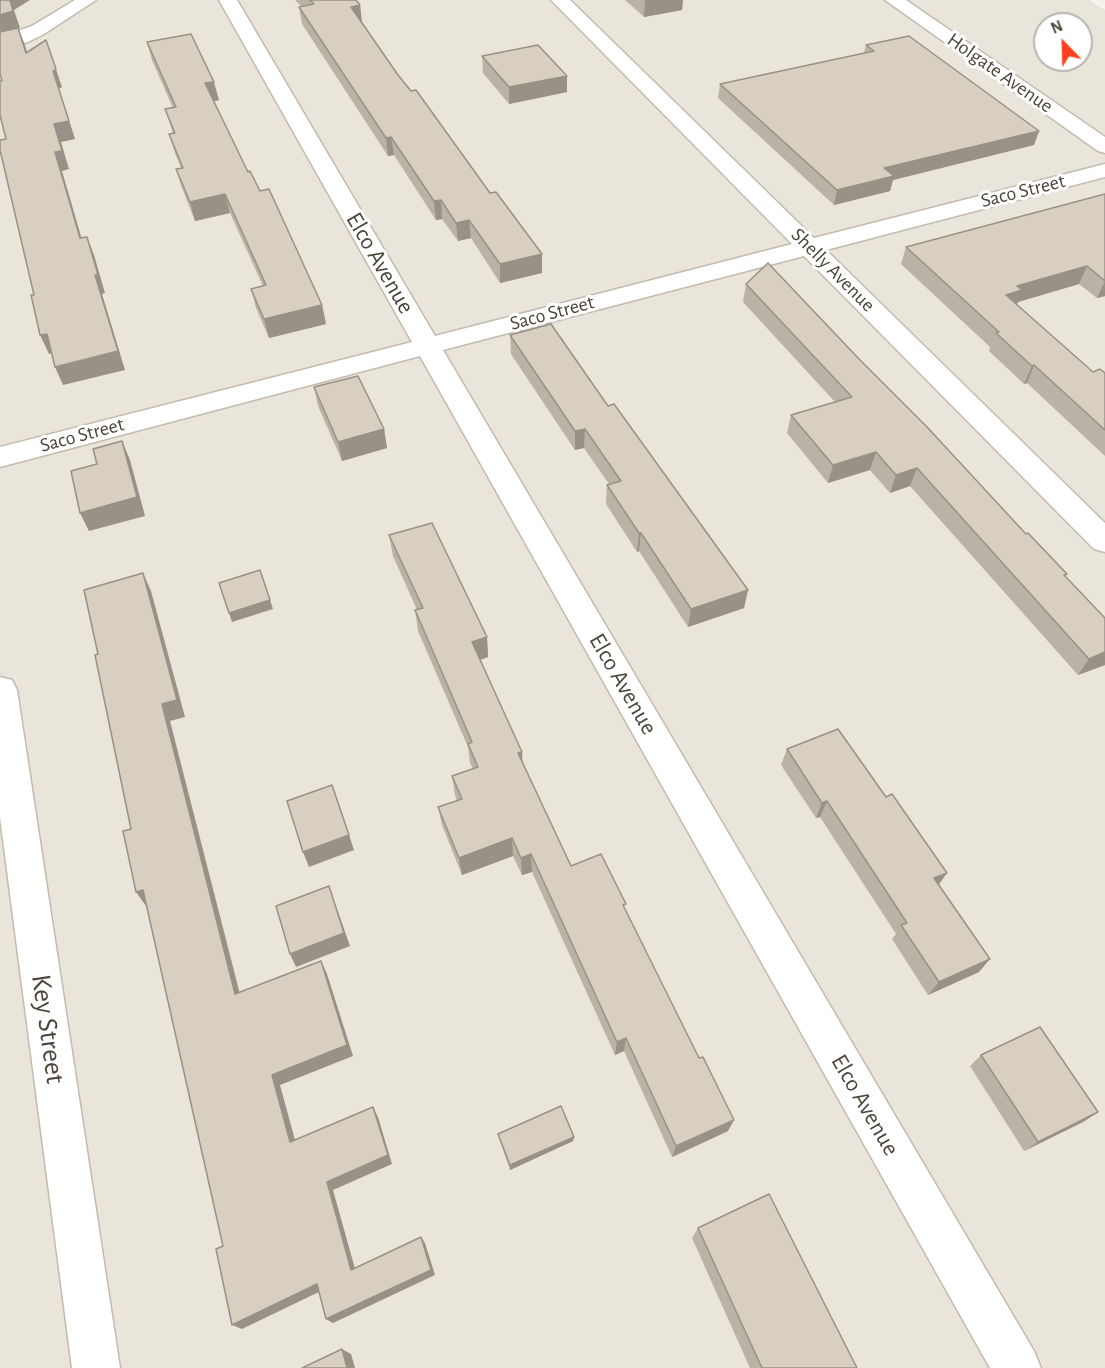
<!DOCTYPE html>
<html>
<head>
<meta charset="utf-8">
<style>
  body { margin:0 }
  #map { position:relative; width:1105px; height:1368px; overflow:hidden; background:#f6f3ec; font-family:"Alegreya Sans",sans-serif }
  canvas { display:block }
  .north { position:absolute; left:1033px; top:12px; width:60px; height:60px; box-sizing:border-box; background:#fff; border:2px solid #b7b4b0; border-radius:50%; rotate:337deg; font-size:16px; font-weight:700; line-height:24px; text-align:center; color:#4b4439 }
  .north::after { content:''; display:block; margin:auto; width:21px; height:27px; background:#fc3f1d; clip-path:polygon(50% 0,100% 100%,50% 72%,0 100%) }
</style>
</head>
<body>
<div id="map">
<canvas width="1105" height="1368"></canvas>
<div class="north">N</div>
</div>
<script>
const c = document.querySelector('canvas').getContext('2d');
c.lineJoin = 'round';
function fillPath(path, color) { c.fillStyle = color; c.fill(path, 'evenodd'); }
const shape = rows => new Path2D(rows.map(r => 'M' + r).join(''));
function trace(path, color, width, dash) { c.strokeStyle = color; c.lineWidth = width; c.lineCap = dash ? 'butt' : 'round'; c.setLineDash(dash || []); c.stroke(path); }
function drawText(font, color, halo, rows, align = 'center') {
  c.font = font + ' "Alegreya Sans",sans-serif'; c.lineWidth = 6; c.setLineDash([]); c.textBaseline = 'middle'; c.strokeStyle = halo; c.fillStyle = color; for (const [text, x, y, turn = 0] of rows) {
    c.save(); c.translate(x, y); c.rotate((+turn || 0) * Math.PI / 180); c.textAlign = isNaN(turn) ? turn : align; if (halo) c.strokeText(text, 0, 0); c.fillText(text, 0, 0); c.restore();
  }
}
const residential = shape([
  [0,0,1089,0,1105,10,1105,1368,0,1368],
  [1045,24,1081,24,1081,60,1045,60]
]);
const minor = shape([
  [75,0,96,0,44,34,28,42,0,49,0,37,32,26,75,0],
  [219,0,237,0,435,336,792,244,551,0,570,0,814,238,1105,164,1105,177,826,250,1105,523,1105,552,1094,549,804,256,443,350,1034,1351,1041,1368,990,1368,420,356,0,467,0,447,412,342,219,0],
  [885,0,906,0,1105,137,1105,153,1098,151,885,0],
  [0,677,12,680,17,690,120,1368,72,1368,0,817,0,677]
]);
const wall = shape([
  [295,0,356,0,360,5,362,22,398,75,490,193,542,254,542,273,500,283,471,238,458,241,442,219,436,220,394,155,388,156,302,24,299,7,301,6],
  [625,0,683,0,682,10,644,17],
  [147,42,219,100,214,101,248,172,260,191,322,305,326,324,269,338,256,308,251,289,263,286,230,213,195,221,182,188,176,169,181,168,175,153,169,134,173,133,165,109,173,108,152,60],
  [866,45,1039,131,1034,145,893,180,890,191,834,205,718,98,720,84,864,53],
  [482,56,567,76,567,92,509,104,483,73],
  [1105,194,1105,296,1097,298,1079,284,1018,302,1016,305,1093,372,1105,373,1105,456,1027,383,1024,384,989,351,990,347,901,264,906,247],
  [746,284,860,360,1026,534,1067,574,1066,576,1105,665,1078,675,910,486,890,493,870,470,828,483,787,433,791,415,835,402,743,302],
  [510,335,608,406,748,590,744,608,688,627,639,551,637,552,606,504,607,485,609,484,584,448,575,450,511,354],
  [314,387,384,429,387,448,342,461,318,406],
  [389,535,487,637,488,657,480,660,523,763,571,866,625,910,728,1131,672,1157,624,1051,615,1055,532,872,522,875,513,856,462,875,442,825,438,807,457,801,455,795,452,776,473,769,470,763,468,747,418,631,415,610,417,610,393,556],
  [787,749,939,885,979,972,928,995,892,939,896,934,820,817,816,818,781,765],
  [981,1055,1098,1112,1083,1122,1024,1151,970,1066],
  [498,1134,574,1137,573,1141,510,1170,499,1138],
  [698,1228,857,1368,750,1368,692,1238]
]);
const shadedWall = shape([
  [10,0,30,0,14,10,20,28,18,28,25,45,32,71,0,35,0,15],
  [645,0,683,0,682,10,644,17],
  [360,5,362,23,351,7],
  [46,40,62,87,59,89,75,139,61,142,69,169,62,171,87,257,80,238,55,152,53,71],
  [567,76,567,92,509,104,509,87],
  [214,82,219,100,210,102,205,83],
  [1039,131,1034,145,893,180,890,191,834,205,837,190,884,168],
  [391,137,394,155,388,156,386,138],
  [225,194,230,213,195,221,190,202],
  [441,200,442,219,436,220,434,201],
  [469,220,471,238,458,241,456,223],
  [87,237,94,255,105,293,102,294,125,370,63,385,55,367,95,275],
  [542,254,542,273,500,283,500,264],
  [1087,266,1079,284,1018,302,1015,308,1006,295,1017,286],
  [1105,281,1105,296,1097,298],
  [322,305,326,324,269,338,264,319],
  [47,334,55,352,49,354,40,335],
  [1034,365,1027,383,1024,384,1032,366],
  [384,429,387,448,342,461,338,442],
  [585,429,584,448,575,450,575,431],
  [122,441,130,460,145,516,89,531,80,513],
  [876,452,870,470,828,483,833,465],
  [917,468,910,486,890,493,896,475],
  [639,533,641,533,639,551,637,552],
  [143,573,151,591,185,717,170,721,243,1006,235,994,162,704],
  [748,590,744,608,688,627,691,609],
  [270,600,273,609,232,622,229,613],
  [487,637,488,657,474,662,472,642],
  [1105,652,1105,665,1078,675,1089,659],
  [522,752,523,771,518,753],
  [827,801,820,817,816,818,822,803],
  [349,835,354,850,309,867,303,852],
  [512,838,513,856,462,875,459,858],
  [531,854,532,872,522,875,521,858],
  [947,873,937,887,934,878],
  [329,886,350,946,296,967,290,954],
  [143,890,146,906,136,892],
  [990,959,979,972,928,995,939,982],
  [321,961,327,974,353,1056,280,1085,298,1151,290,1142,272,1075],
  [626,1038,624,1051,615,1055,617,1042],
  [373,1107,378,1117,392,1164,333,1190,357,1276,351,1270,327,1182],
  [1098,1112,1083,1122,1024,1151,1038,1142],
  [734,1120,728,1131,672,1157,676,1146],
  [574,1137,573,1141,510,1170,510,1165],
  [421,1237,425,1243,435,1275,333,1323,326,1319],
  [317,1284,325,1289,242,1329,232,1325],
  [342,1349,351,1354,355,1368,347,1368]
]);
const building = shape([
  [0,0,10,0,13,11,0,15,0,0],
  [310,0,356,0,360,5,351,7,398,75,411,91,416,90,490,193,496,192,542,254,500,264,469,220,456,223,441,200,434,201,391,137,386,138,299,7,314,4,310,0],
  [18,28,26,53,46,40,56,69,53,71,69,121,54,124,62,151,55,152,80,238,87,237,98,275,95,275,118,351,55,367,47,334,40,335,31,295,34,295,0,150,0,140,6,139,0,115,0,81,2,81,0,74,0,32,18,28],
  [191,34,214,82,205,83,248,172,250,171,260,191,269,189,322,305,264,319,251,289,266,285,225,194,190,202,176,169,183,168,169,134,175,133,165,109,176,107,147,42,191,34],
  [909,36,1039,131,884,168,894,176,837,190,720,84,874,51,866,45,909,36],
  [538,45,567,76,509,87,482,56,538,45],
  [1105,194,1105,281,1087,266,1017,286,1022,290,1006,295,1093,372,1100,369,1105,373,1105,430,1034,365,1032,366,996,333,999,332,906,247,1105,194],
  [768,263,860,360,927,427,1026,534,1028,533,1067,574,1064,575,1105,618,1105,652,1089,659,917,468,896,475,876,452,833,465,791,415,852,397,746,284,768,263],
  [551,324,608,406,614,404,748,590,691,609,641,533,639,533,607,485,621,481,585,429,575,431,510,335,551,324],
  [358,376,384,429,338,442,314,387,358,376],
  [122,441,137,497,80,513,71,471,97,464,93,449,122,441],
  [432,523,487,637,472,642,522,752,518,753,571,866,601,854,626,904,623,905,699,1058,703,1057,734,1120,676,1146,626,1038,617,1042,531,854,521,858,512,838,459,858,438,807,462,799,452,776,478,767,468,744,472,742,415,610,423,608,389,535,432,523],
  [260,570,270,600,229,613,219,583,260,570],
  [143,573,177,700,162,704,235,994,321,961,347,1045,272,1075,290,1142,373,1107,388,1155,327,1182,351,1270,421,1237,431,1270,326,1319,317,1284,232,1325,216,1249,223,1246,143,890,136,892,123,831,131,829,95,655,98,654,84,590,143,573],
  [838,729,886,797,892,794,947,873,934,878,990,959,939,982,901,925,907,923,827,801,822,803,787,749,838,729],
  [332,785,349,835,303,852,287,801,332,785],
  [329,886,344,933,290,954,276,906,329,886],
  [1040,1027,1098,1112,1038,1142,981,1055,1040,1027],
  [561,1106,574,1137,510,1165,498,1134,561,1106],
  [769,1194,857,1368,762,1368,698,1228,769,1194],
  [342,1349,347,1368,302,1368,342,1349]
]);
const farStreetnames = [
  ["Holgate Avenue",1000,73,35],
  ["Saco Street",1023,191,-14],
  ["Shelly Avenue",833,270,45],
  ["Saco Street",552,313,-15],
  ["Saco Street",82,435,-15]
];
const streetNames = [
  ["Elco Avenue",380,263,60],
  ["Elco Avenue",623,684,60],
  ["Elco Avenue",865,1105,60]
];
const nearStreetnames = [
  ["Key Street",48,1029,82]
];
fillPath(residential, '#eae5da');
trace(minor, '#c2bbae', 3);
fillPath(minor, '#fff');
fillPath(wall, '#bab2a6');
fillPath(shadedWall, '#979187');
fillPath(building, '#d8cfc1');
trace(building, '#979187', 1.5);
drawText('20px', '#4b4439', '#fff', farStreetnames);
drawText('24px', '#4b4439', '#fff', streetNames);
drawText('28px', '#4b4439', '#fff', nearStreetnames);
</script>
</body>
</html>
